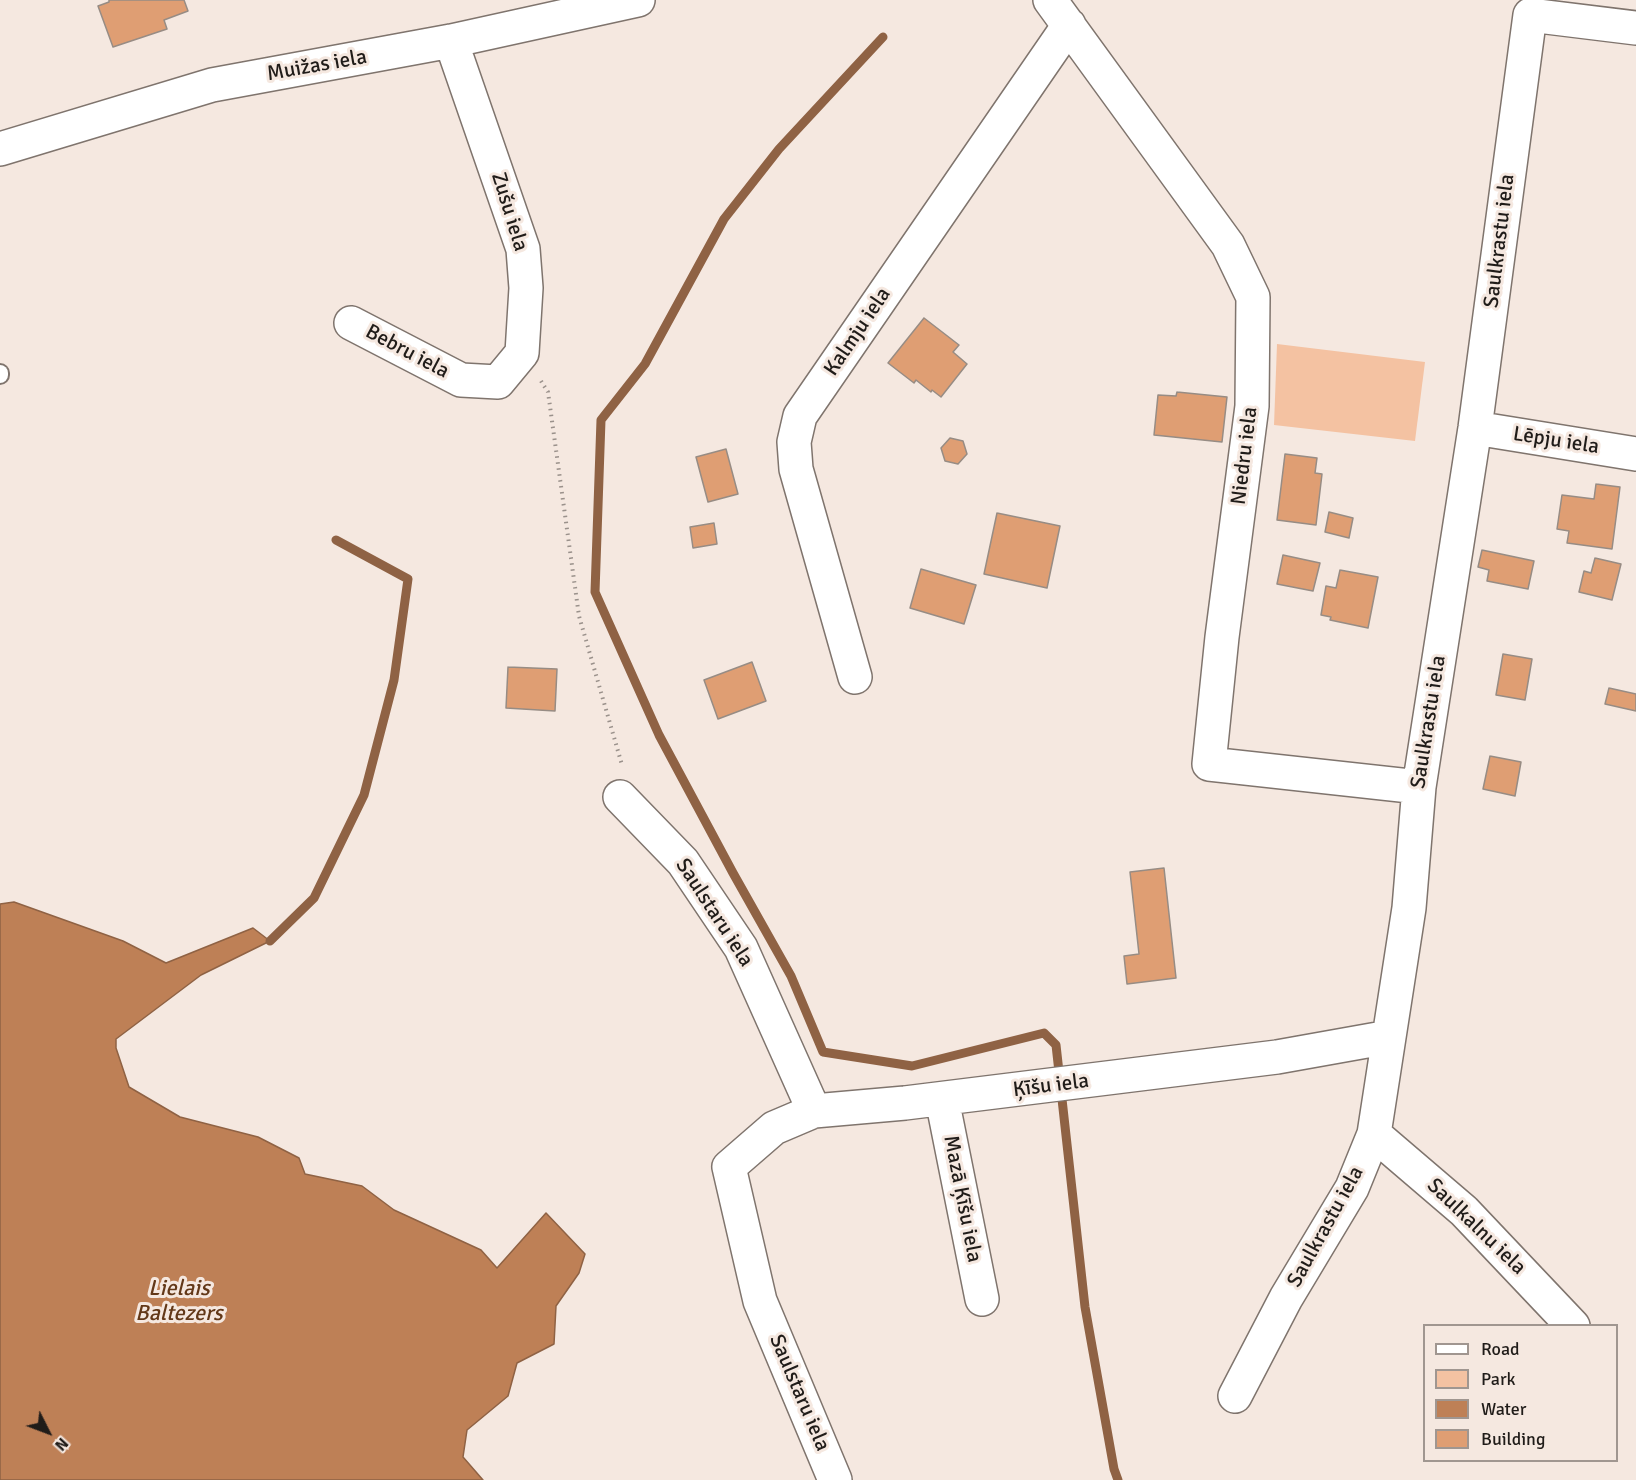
<!DOCTYPE html>
<html>
<head>
<meta charset="utf-8">
<style>
	body { margin:0 }
	#map { position:relative; width:1636px; height:1480px; overflow:hidden; background:#f5e8e0; font-family:Signika,sans-serif }
	canvas { display:block }
	.legend { position:absolute; left:1423px; top:1324px; width:195px; height:138px; box-sizing:border-box; background:#f5e8e0; border:2px solid #a09690; margin:0; padding:8px 10px; list-style:none; font-size:18px; color:#201c19 }
	.legend li { display:flex; align-items:center; gap:12px; height:30px }
	.legend b { width:30px; border:2px solid #a09690 }
	.north { position:absolute; left:18px; top:1402px; width:60px; height:60px; -webkit-text-stroke:4px #f5e8e0; paint-order:stroke; rotate:132deg; font-size:16px; font-weight:700; line-height:24px; text-align:center; color:#201c19 }
	.north::after { content:''; display:block; margin:auto; width:21px; height:27px; background:#201c19; clip-path:polygon(50% 0,100% 100%,50% 72%,0 100%) }
</style>
</head>
<body>
<div id="map">
<canvas width="1636" height="1480"></canvas>
<ul class="legend">
<li><b style="height:8px;background:#fff"></b>Road</li>
<li><b style="height:16px;background:#f4c2a2"></b>Park</li>
<li><b style="height:16px;background:#be8056"></b>Water</li>
<li><b style="height:16px;background:#df9e73"></b>Building</li>
</ul>
<div class="north">N</div>
</div>
<script>
const g = document.querySelector('canvas').getContext('2d');
g.lineJoin = 'round';
function paint(path, color) {
  g.fillStyle = color;
  g.fill(path, 'evenodd');
}
function poly(rows) {
  const path = new Path2D();
  for (const r of rows) {
    path.moveTo(r[0], r[1]);
    for (let i = 2; i < r.length; i += 2) path.lineTo(r[i], r[i + 1]);
  }
  return path;
}
function stroke(path, color, width, dash) {
  g.strokeStyle = color;
  g.lineWidth = width;
  g.lineCap = dash ? 'butt' : 'round';
  g.setLineDash(dash || []);
  g.stroke(path);
}
function write(font, color, halo, rows, align = 'center') {
  g.font = font + ' Signika,sans-serif';
  g.lineWidth = 6;
  g.setLineDash([]);
  g.textBaseline = 'middle';
  g.strokeStyle = halo;
  g.fillStyle = color;
  for (const [text, x, y, turn = 0] of rows) {
    g.save();
    g.translate(x, y);
    g.rotate((+turn || 0) * Math.PI / 180);
    g.textAlign = isNaN(turn) ? turn : align;
    if (halo) g.strokeText(text, 0, 0);
    g.fillText(text, 0, 0);
    g.restore();
  }
}
paint(poly([
	[1277,344,1425,362,1415,441,1274,425]
]), '#f4c2a2');
const water = poly([
	[14,902,123,941,166,963,253,928,270,941,201,975,116,1039,116,1048,129,1087,180,1117,258,1137,299,1158,305,1174,362,1186,394,1210,481,1250,497,1268,546,1213,585,1254,579,1273,556,1306,554,1344,517,1363,508,1396,467,1430,463,1457,483,1480,0,1480,0,904,14,902]
]);
paint(water, '#be8056');
stroke(water, '#8f6244', 1.5);
stroke(poly([
	[883,37,779,149,724,219,645,364,601,420,595,592,659,735,733,873,791,976,823,1052,912,1066,1044,1033,1056,1045,1085,1307,1114,1469,1118,1480],
	[270,941,314,898,364,795,394,680,408,579,336,540]
]), '#8f6244', 9);
const building = poly([
	[109,0,184,0,188,11,164,20,167,29,113,47,98,6,109,2,109,0],
	[924,318,959,345,953,352,967,364,941,397,932,390,931,392,916,380,914,383,888,363,924,318],
	[1177,392,1227,397,1222,442,1154,435,1158,395,1176,396,1177,392],
	[950,438,963,441,967,454,958,464,945,461,941,448,950,438],
	[726,449,738,494,708,502,696,457,726,449],
	[1285,454,1317,458,1315,473,1322,474,1316,525,1277,520,1285,454],
	[1596,484,1620,487,1612,549,1567,543,1569,531,1557,529,1562,495,1594,499,1596,484],
	[1329,512,1353,518,1349,538,1325,532,1329,512],
	[997,513,1060,526,1047,588,984,574,997,513],
	[714,523,717,544,693,548,690,527,714,523],
	[1482,550,1534,561,1528,589,1487,581,1489,570,1478,567,1482,550],
	[1283,555,1320,563,1313,591,1277,584,1283,555],
	[1595,558,1621,564,1612,600,1579,592,1584,571,1591,573,1595,558],
	[921,569,976,585,964,624,910,608,921,569],
	[1340,570,1378,577,1368,628,1330,620,1331,617,1321,615,1326,586,1336,588,1340,570],
	[1503,654,1532,659,1525,700,1496,695,1503,654],
	[752,662,766,701,718,719,704,680,752,662],
	[508,667,557,669,555,711,506,708,508,667],
	[1609,688,1636,694,1636,711,1605,704,1609,688],
	[1490,756,1521,762,1515,796,1483,789,1490,756],
	[1164,868,1176,978,1127,984,1124,956,1139,954,1130,872,1164,868]
]);
paint(building, '#df9e73');
stroke(building, '#978c84', 1.5);
const service = poly([
	[0,373,0,375]
]);
const minor = poly([
	[1050,0,1228,245,1253,297,1252,406,1222,637,1209,764,1419,787],
	[1530,15,1636,28],
	[0,149,212,85,451,41,638,0],
	[351,323,461,380,498,382,522,353,526,288,523,249,451,41],
	[1475,428,1636,454],
	[855,677,796,469,794,442,800,416,1069,25],
	[620,797,683,862,741,948,814,1111],
	[942,1099,982,1299],
	[1374,1134,1464,1211,1573,1326],
	[1235,1396,1286,1298,1352,1188,1374,1134,1409,908,1419,787,1475,428,1530,15],
	[835,1480,760,1301,729,1167,774,1128,814,1111,905,1103,1277,1057,1389,1037]
]);
stroke(service, '#7f746d', 20);
stroke(minor, '#7f746d', 36);
stroke(poly([
	[541,381,548,392,579,616,622,765]
]), '#9a918b', 4, [1.5, 4.5]);
stroke(service, '#fff', 16);
stroke(minor, '#fff', 33);
write('21px', '#201c19', '#f5e8e0', [
	["Muižas iela",317,66,-10],
	["Zušu iela",509,212,73],
	["Saulkrastu iela",1500,241,-83],
	["Kalmju iela",858,332,-56],
	["Bebru iela",407,352,28],
	["Lēpju iela",1556,441,9],
	["Niedru iela",1245,456,-83],
	["Saulkrastu iela",1429,722,-81],
	["Saulstaru iela",714,913,57],
	["Ķīšu iela",1051,1086,-7],
	["Mazā Ķīšu iela",962,1199,79],
	["Saulkrastu iela",1326,1227,-61],
	["Saulkalnu iela",1476,1227,44],
	["Saulstaru iela",799,1393,67]
]);
write('italic 22px', '#633818', '#f5e8e0', [
	["Lielais",179,1289],
	["Baltezers",179,1314]
]);
</script>
</body>
</html>
